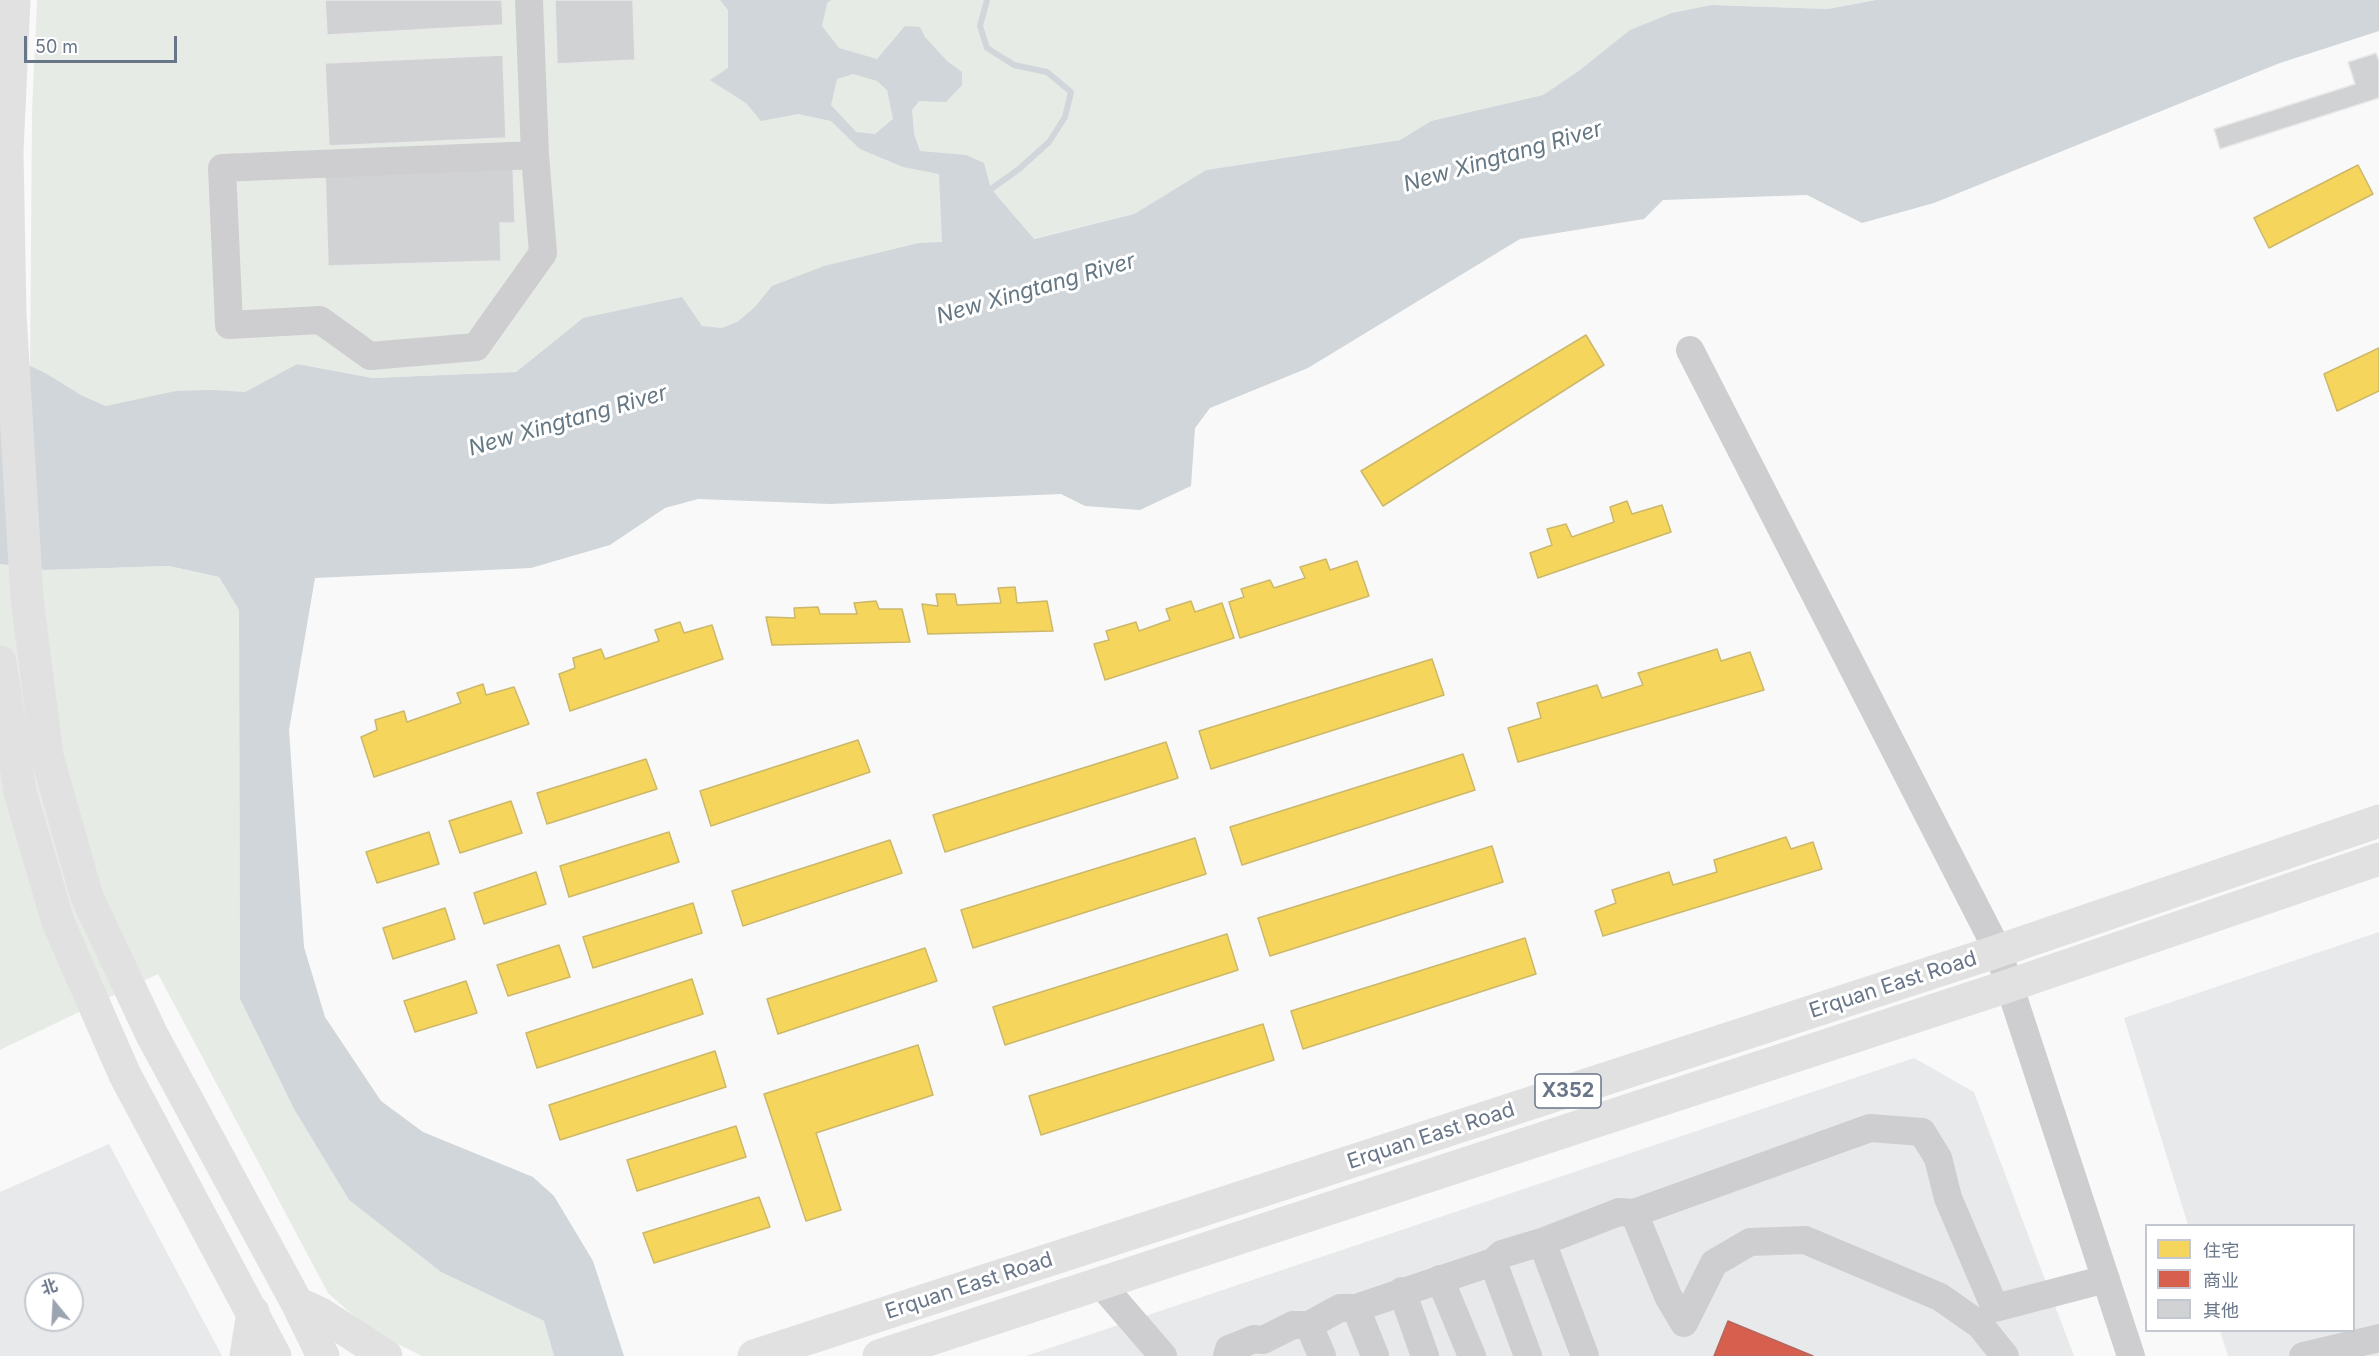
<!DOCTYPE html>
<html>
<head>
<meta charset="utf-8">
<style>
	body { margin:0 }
	#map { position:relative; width:2379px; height:1356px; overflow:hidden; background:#f9f9f9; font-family:Inter,"Noto Sans SC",sans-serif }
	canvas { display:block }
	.legend { position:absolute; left:2145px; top:1224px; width:210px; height:108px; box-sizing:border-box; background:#fff; border:2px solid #c3c8d0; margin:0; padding:8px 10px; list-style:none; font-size:18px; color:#697689 }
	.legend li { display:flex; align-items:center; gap:12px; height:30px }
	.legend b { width:30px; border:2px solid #c3c8d0 }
	.north { position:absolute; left:24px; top:1272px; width:60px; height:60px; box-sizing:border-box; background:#fff; border:2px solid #c3c8d0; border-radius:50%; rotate:342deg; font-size:16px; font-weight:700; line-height:24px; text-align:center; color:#697689 }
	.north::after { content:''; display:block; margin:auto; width:21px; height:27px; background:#9ba4b0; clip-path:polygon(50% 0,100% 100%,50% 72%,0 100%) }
	.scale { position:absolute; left:24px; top:36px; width:153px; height:27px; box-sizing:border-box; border:3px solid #697689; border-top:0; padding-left:8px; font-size:18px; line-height:21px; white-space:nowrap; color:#697689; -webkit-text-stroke:4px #fff; paint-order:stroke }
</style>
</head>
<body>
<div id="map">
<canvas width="2379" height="1356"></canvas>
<ul class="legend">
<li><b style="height:16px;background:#f6d55c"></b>住宅</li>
<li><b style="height:16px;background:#d6604d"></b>商业</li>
<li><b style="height:16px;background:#d1d2d4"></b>其他</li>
</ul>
<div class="north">北</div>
<div class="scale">50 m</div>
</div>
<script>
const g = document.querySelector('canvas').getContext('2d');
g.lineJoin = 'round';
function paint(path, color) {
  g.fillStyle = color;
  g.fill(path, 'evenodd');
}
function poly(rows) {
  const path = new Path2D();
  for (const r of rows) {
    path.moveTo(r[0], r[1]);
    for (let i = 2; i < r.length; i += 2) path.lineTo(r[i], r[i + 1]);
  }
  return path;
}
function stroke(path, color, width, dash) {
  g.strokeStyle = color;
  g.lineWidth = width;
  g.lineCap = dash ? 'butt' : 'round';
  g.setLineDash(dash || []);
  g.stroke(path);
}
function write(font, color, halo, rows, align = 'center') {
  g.font = font + ' Inter,sans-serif';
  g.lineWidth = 6;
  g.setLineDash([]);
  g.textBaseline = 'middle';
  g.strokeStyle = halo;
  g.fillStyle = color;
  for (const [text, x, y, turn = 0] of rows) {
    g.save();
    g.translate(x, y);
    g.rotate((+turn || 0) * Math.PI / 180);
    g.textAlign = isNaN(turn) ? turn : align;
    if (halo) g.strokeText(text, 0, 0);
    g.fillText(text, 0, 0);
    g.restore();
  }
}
paint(poly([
	[2379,932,2379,1356,2228,1356,2220,1331,2354,1330,2354,1226,2188,1225,2124,1018],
	[1914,1058,1974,1092,2074,1356,1026,1356],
	[109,1144,222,1356,0,1356,0,1192],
	[36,1284,72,1284,72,1320,36,1320]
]), '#e7e9ea');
paint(poly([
	[37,0,1876,0,1828,9,1713,5,1580,70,1543,95,1431,121,1400,140,1206,170,1134,214,756,307,737,322,722,328,583,318,516,372,373,378,297,364,245,392,106,406,30,372,32,112],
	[0,564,45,570,169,566,219,577,239,610,240,999,294,1109,349,1200,441,1272,544,1321,554,1356,422,1356,371,1331,328,1293,158,974,0,1050]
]), '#e7ebe6');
paint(poly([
	[720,0,831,0,827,3,822,26,839,48,877,59,905,26,920,27,925,37,947,61,962,72,962,85,946,102,919,101,912,110,914,134,920,151,966,155,984,163,991,189,1034,239,1134,214,1206,170,1400,140,1431,121,1543,95,1580,70,1630,30,1672,13,1712,5,1828,9,1876,0,2379,0,2379,31,2280,63,1934,203,1862,223,1807,195,1663,200,1644,219,1520,239,1308,368,1210,408,1195,428,1191,486,1140,510,1085,506,1061,494,830,504,698,499,665,508,610,545,531,568,315,578,289,730,304,947,325,1017,381,1101,423,1132,533,1177,554,1196,593,1261,624,1356,554,1356,544,1321,441,1272,349,1200,294,1109,240,999,239,610,219,577,169,566,45,570,0,564,0,352,45,373,81,395,106,406,176,391,211,390,245,392,297,364,373,378,516,372,583,318,682,297,702,326,722,328,737,322,755,307,772,286,824,266,919,243,942,242,939,174,903,167,860,149,831,121,798,114,761,121,746,103,710,80,728,68,728,10],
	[853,74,877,81,887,90,893,119,875,134,856,132,831,105,837,79]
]), '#d0d6da');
const homes = poly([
	[2358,165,2373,194,2269,248,2254,218,2358,165],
	[1586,335,1604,365,1383,506,1361,471,1586,335],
	[2379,348,2379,391,2337,411,2324,374,2379,348],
	[1627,501,1632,514,1662,505,1671,532,1538,578,1530,553,1552,545,1547,529,1566,524,1572,537,1614,522,1610,507,1627,501],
	[1326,559,1330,570,1357,561,1369,596,1240,638,1229,602,1244,597,1241,589,1270,580,1274,588,1305,578,1300,567,1326,559],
	[1015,587,1017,603,1047,601,1053,631,928,634,922,604,938,606,936,594,955,594,957,605,1001,603,998,588,1015,587],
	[876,601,879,609,902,609,910,642,772,645,766,617,795,618,794,608,818,607,820,614,857,614,854,603,876,601],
	[1191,601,1195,612,1222,603,1234,638,1105,680,1094,644,1109,640,1106,631,1136,622,1139,631,1170,620,1166,609,1191,601],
	[680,622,684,633,712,625,723,659,570,711,559,674,575,668,573,658,601,649,605,659,659,641,655,630,680,622],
	[1717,649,1721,661,1750,652,1764,690,1518,762,1508,728,1541,718,1537,703,1597,685,1602,698,1643,685,1638,673,1717,649],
	[1432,659,1444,695,1211,769,1199,731,1432,659],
	[483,684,486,695,514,687,529,724,374,777,361,737,377,730,375,720,404,711,407,722,461,703,457,693,483,684],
	[858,740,870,772,711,826,700,791,858,740],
	[1166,742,1178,778,945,852,933,815,1166,742],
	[1463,754,1475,790,1242,865,1230,827,1463,754],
	[646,759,657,789,547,824,537,793,646,759],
	[511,801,522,833,460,853,449,821,511,801],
	[429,832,439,864,377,883,366,852,429,832],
	[669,832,679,862,569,897,560,866,669,832],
	[1786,837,1791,849,1813,842,1822,869,1603,936,1595,911,1616,903,1612,890,1669,872,1673,885,1717,872,1714,860,1786,837],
	[1195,838,1206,874,973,948,961,910,1195,838],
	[890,840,902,873,743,926,732,891,890,840],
	[1492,846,1503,882,1270,956,1258,918,1492,846],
	[536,872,546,904,484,924,474,893,536,872],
	[693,903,702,933,593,968,583,937,693,903],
	[445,908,455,939,393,959,383,928,445,908],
	[1227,934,1238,970,1005,1045,993,1007,1227,934],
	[1525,938,1536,974,1303,1049,1291,1011,1525,938],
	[559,945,570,977,508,996,497,965,559,945],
	[925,948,937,981,778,1034,767,999,925,948],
	[692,979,703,1014,537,1068,526,1033,692,979],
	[466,981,477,1013,415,1032,404,1001,466,981],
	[1263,1024,1274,1060,1041,1135,1029,1096,1263,1024],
	[918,1045,933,1095,816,1133,841,1210,806,1221,764,1094,918,1045],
	[715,1051,726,1087,560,1140,549,1105,715,1051],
	[736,1126,746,1157,637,1191,627,1160,736,1126],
	[759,1197,770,1227,654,1263,643,1233,759,1197]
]);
paint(homes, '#f6d55c');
stroke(homes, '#ccb86a', 1.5);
const shops = poly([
	[1728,1321,1813,1356,1714,1356,1728,1321]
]);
paint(shops, '#d6604d');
stroke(shops, '#b5675f', 1.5);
stroke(poly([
	[987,0,980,26,987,48,1014,65,1047,72,1071,92,1065,117,1049,142,1019,169,991,189]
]), '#d0d6da', 6);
const building = poly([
	[325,0,502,0,503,25,327,35,325,0],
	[555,0,633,0,635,60,557,64,555,0],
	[2376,53,2379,61,2379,98,2220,149,2214,129,2355,84,2348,62,2376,53],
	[503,55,506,138,329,146,325,63,503,55],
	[513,164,515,223,500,223,501,261,328,266,325,169,513,164]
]);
paint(building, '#d1d2d4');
stroke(building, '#e8e8e8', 1.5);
stroke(poly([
	[529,0,535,155,543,253,476,347,370,356,320,320,229,325,222,168,535,155],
	[1690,350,1998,951,2131,1356],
	[1634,1213,1668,1296,1684,1323,1714,1263,1750,1242,1805,1240,1940,1297,1980,1325,2005,1356],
	[1542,1242,1585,1356],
	[1493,1262,1528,1356],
	[1440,1279,1472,1356],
	[1100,1283,1163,1356],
	[1402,1291,1425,1356],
	[1356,1308,1375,1356],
	[1309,1325,1322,1356],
	[1227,1356,1229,1349,1254,1339,1263,1340,1293,1325,1309,1325,1340,1308,1356,1308,1493,1262,1502,1254,1542,1242,1619,1212,1634,1213,1870,1128,1922,1132,1938,1158,1948,1198,1995,1308,2106,1279],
	[2303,1356,2379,1338]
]), '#ceced0', 28);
stroke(poly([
	[14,0,7,151,10,314,27,598,47,756,87,897,152,1035,297,1303,323,1356],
	[0,662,20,792,58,922,125,1075,275,1356],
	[297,1303,321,1314,386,1356],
	[246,1356,253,1312],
	[754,1356,1998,951,2379,821],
	[879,1356,2008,986,2379,859]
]), '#e1e1e2', 33);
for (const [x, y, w] of [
	[1568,1091,66]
]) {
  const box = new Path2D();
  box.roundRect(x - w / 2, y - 17, w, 34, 4.5);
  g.fillStyle = '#fff';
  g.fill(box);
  stroke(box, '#697689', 1.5);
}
write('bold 20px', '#697689', null, [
	["X352",1568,1091]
]);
write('21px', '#697689', '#fff', [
	["Erquan East Road",1893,985,-18],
	["Erquan East Road",1431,1136,-18],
	["Erquan East Road",969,1286,-18]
]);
write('italic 22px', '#647783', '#fff', [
	["New Xingtang River",1503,157,-16],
	["New Xingtang River",1036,289,-16],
	["New Xingtang River",568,421,-16]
]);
</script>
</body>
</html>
